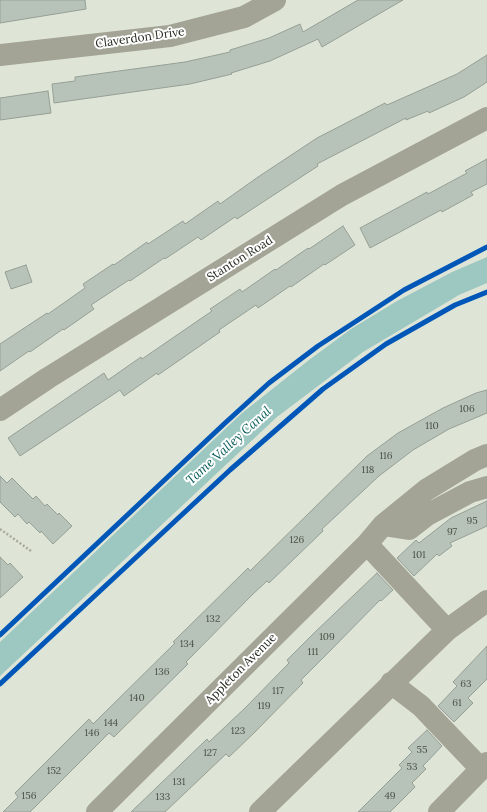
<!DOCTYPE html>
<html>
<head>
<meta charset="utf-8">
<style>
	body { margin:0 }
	canvas { display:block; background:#dee5d7 }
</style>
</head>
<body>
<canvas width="487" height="812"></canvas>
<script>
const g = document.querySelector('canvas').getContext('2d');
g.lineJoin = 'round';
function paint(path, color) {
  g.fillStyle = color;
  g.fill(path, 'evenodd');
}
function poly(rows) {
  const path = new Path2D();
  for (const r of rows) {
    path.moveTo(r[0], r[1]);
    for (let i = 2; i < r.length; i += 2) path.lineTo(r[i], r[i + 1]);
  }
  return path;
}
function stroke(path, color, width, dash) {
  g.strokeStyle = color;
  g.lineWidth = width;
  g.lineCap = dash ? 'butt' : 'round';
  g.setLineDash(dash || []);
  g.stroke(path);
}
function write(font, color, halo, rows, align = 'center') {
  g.font = font + ' Lora,serif';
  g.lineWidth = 4;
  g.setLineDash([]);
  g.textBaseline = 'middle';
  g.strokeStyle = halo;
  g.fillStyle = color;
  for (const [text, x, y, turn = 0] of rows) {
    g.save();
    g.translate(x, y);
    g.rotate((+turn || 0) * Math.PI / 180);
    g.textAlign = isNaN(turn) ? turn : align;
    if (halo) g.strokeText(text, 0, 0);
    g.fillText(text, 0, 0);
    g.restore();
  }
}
paint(poly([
	[487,257,487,283,459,295,363,352,277,417,0,676,0,642,242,413,309,360,351,329,397,301,452,272]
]), '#9dc8c1');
const building = poly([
	[0,0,85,0,86,9,0,23,0,0],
	[358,0,403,0,322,47,318,39,270,61,231,73,232,74,190,84,54,103,52,84,75,81,75,77,185,62,230,52,230,50,269,38,300,24,303,32,358,0],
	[487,55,487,82,464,97,429,113,428,111,406,120,406,118,317,164,318,166,237,219,235,217,201,240,198,237,165,259,164,258,130,281,129,280,91,305,94,309,64,330,63,329,30,352,29,351,0,371,0,344,47,313,48,314,85,288,83,284,113,264,114,265,147,242,148,244,183,221,185,224,218,201,220,204,258,177,317,138,385,103,387,105,457,74,487,55],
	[48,91,51,113,0,120,0,98,48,91],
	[487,159,487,184,471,192,473,195,442,212,441,210,370,248,360,228,427,192,428,194,467,173,465,171,487,159],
	[343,226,355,245,325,265,324,264,291,287,290,286,258,308,256,305,219,330,220,332,158,375,157,373,124,396,120,390,20,456,8,438,104,373,108,380,141,357,142,359,212,311,210,309,240,289,242,292,275,269,276,270,308,248,309,249,343,226],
	[26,265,32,282,11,289,5,272,26,265],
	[487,390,487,413,449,429,413,450,379,476,322,529,323,531,269,583,267,581,252,595,186,662,188,664,114,737,109,733,30,812,3,812,18,797,15,793,89,719,93,724,175,643,173,642,248,568,250,571,367,456,398,433,443,408,476,393,487,390],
	[0,476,7,483,12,478,33,499,36,496,45,506,47,504,58,515,59,513,72,526,53,544,41,531,40,533,29,522,27,524,18,514,15,517,0,502,0,476],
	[487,501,487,526,450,543,452,546,439,556,437,554,414,576,397,558,416,540,419,543,451,518,487,501],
	[0,557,8,565,10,563,23,577,0,598,0,557],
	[377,573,393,590,381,601,380,600,326,655,301,680,303,683,255,732,229,757,226,754,165,812,131,812,207,739,209,742,245,708,289,663,287,660,313,634,377,573],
	[487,646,487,679,468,698,473,703,454,722,438,706,457,686,453,682,487,646],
	[427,730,442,746,423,766,426,769,412,783,415,787,390,812,358,812,402,768,399,765,412,752,408,748,427,730]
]);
paint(building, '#b7c3b8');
stroke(building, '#969f96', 1);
stroke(poly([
	[0,529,31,551]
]), '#a7a99c', 2.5, [2, 2]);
stroke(poly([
	[0,55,170,36,244,17,275,0],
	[0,410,48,378,342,195,487,118],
	[383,525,409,529,427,515,470,492,487,487],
	[367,544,447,630],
	[391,683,421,706,481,769],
	[97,812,367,544,383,525,426,490,475,460,487,455],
	[260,812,447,630,487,601],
	[439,812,487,763]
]), '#a4a496', 22);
stroke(poly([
	[0,635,224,424,269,383,318,346,404,290,487,247],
	[0,684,230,470,323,389,386,344,455,305,487,292]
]), '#0057b8', 5);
write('10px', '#4a5147', null, [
	["106",467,409],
	["110",432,426],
	["116",386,456],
	["118",368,470],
	["95",472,521],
	["97",452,532],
	["126",297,540],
	["101",419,555],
	["132",213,619],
	["109",327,637],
	["134",187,644],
	["111",313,652],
	["136",162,672],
	["63",466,684],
	["117",278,691],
	["140",137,698],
	["61",457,703],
	["119",264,706],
	["144",111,723],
	["123",238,731],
	["146",92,733],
	["55",422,750],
	["127",210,753],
	["53",412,767],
	["152",54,771],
	["131",179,782],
	["156",29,796],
	["49",390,796],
	["133",163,797]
]);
write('12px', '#262b21', '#fff', [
	["Claverdon Drive",140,38,-8],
	["Stanton Road",240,259,-32],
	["Appleton Avenue",241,669,-45]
]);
write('italic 13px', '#075d59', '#fff', [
	["Tame Valley Canal",229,446,-42]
]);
</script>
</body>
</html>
